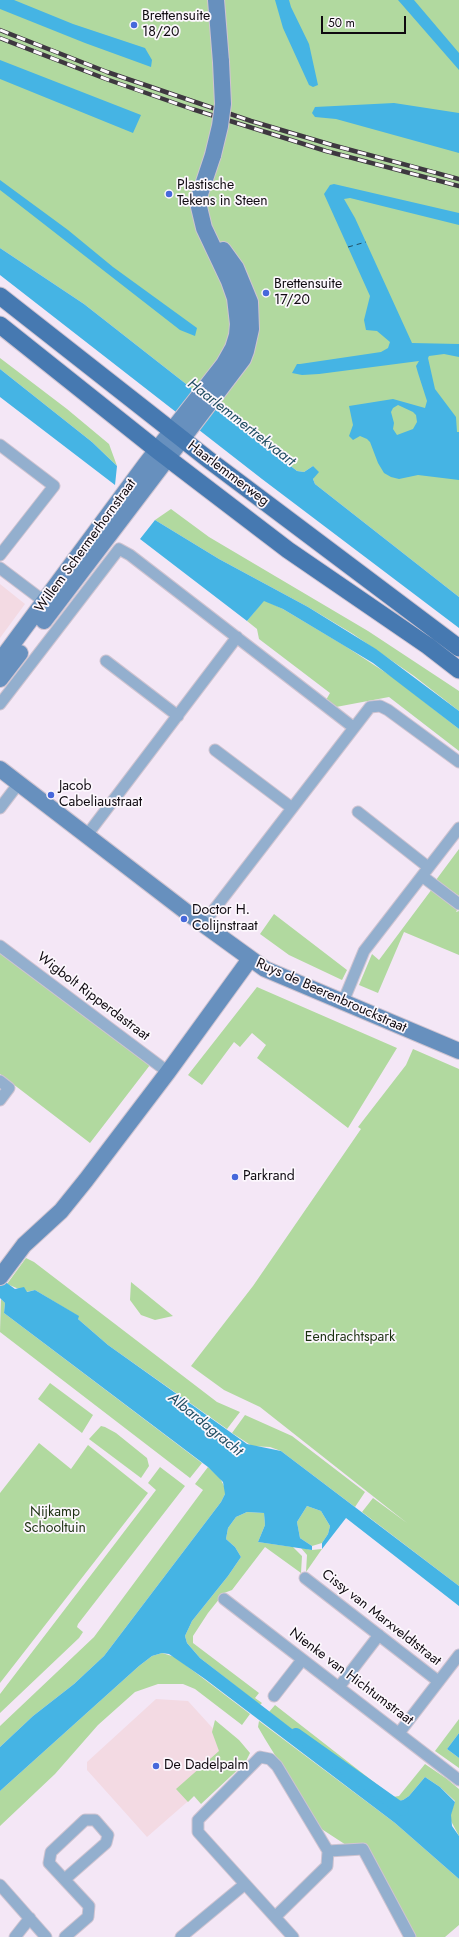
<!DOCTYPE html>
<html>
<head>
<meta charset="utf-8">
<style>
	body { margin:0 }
	#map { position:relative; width:459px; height:1937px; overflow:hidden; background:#f4e7f6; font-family:Jost,sans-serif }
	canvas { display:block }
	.scale { position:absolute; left:321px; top:16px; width:85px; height:18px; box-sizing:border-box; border:2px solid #0f0a10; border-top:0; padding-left:5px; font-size:12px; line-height:14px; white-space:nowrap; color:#0f0a10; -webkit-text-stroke:3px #fcf7fd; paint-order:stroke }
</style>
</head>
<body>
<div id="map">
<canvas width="459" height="1937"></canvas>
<div class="scale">50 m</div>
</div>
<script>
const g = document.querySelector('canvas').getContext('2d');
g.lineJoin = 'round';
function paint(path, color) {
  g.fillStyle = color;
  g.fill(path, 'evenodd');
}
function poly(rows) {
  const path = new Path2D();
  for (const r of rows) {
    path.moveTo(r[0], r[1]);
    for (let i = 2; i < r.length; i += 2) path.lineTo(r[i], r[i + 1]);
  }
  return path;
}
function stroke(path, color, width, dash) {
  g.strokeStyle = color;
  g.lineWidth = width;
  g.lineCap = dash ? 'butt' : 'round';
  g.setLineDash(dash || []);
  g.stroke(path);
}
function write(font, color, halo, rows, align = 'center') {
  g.font = font + ' Jost,sans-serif';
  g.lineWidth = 3.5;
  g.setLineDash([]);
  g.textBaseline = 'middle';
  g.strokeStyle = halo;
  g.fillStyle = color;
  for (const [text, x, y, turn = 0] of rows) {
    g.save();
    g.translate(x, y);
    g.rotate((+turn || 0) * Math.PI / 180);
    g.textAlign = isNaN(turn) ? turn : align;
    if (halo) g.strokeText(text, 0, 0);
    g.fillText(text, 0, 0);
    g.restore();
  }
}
paint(poly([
	[0,584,25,604,0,638],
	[156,1699,188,1701,228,1745,225,1769,147,1837,87,1770,87,1762]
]), '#f3dae3');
paint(poly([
	[0,0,459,0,459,597,315,484,313,479,315,475,313,466,304,472,297,471,84,304,0,248],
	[0,358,67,409,109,444,117,466,92,442,0,369],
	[171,509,209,537,368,631,459,691,459,711,414,676,353,634,308,607,219,559,155,520],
	[264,600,283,609,345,646,394,678,459,729,459,751,389,697,336,707,326,700,330,693,259,639,257,629,247,621],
	[459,849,459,896,436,880],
	[432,889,458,908,456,912,459,911,459,955,404,932,378,993,359,985,372,954,379,960],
	[274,914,347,970,342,980,289,955,260,934],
	[0,950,150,1065,90,1143,0,1074],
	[257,987,397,1048,348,1128,257,1058,266,1045,252,1033,240,1047,234,1042,202,1085,188,1075],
	[413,1049,459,1069,459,1586,362,1512,373,1498,407,1523,260,1407,224,1390,191,1366,253,1286,361,1129,358,1127,406,1065],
	[26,1258,34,1262,217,1402,240,1412,227,1429,108,1345,78,1319,78,1316,35,1290,26,1292,7,1284],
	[131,1282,173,1316,155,1320,141,1315,130,1300],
	[1,1299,5,1303,4,1313,202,1463,190,1478,0,1332],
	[50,1383,93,1415,82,1433,38,1399],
	[245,1415,292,1436,365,1492,355,1507,281,1451,270,1447,252,1446,232,1433],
	[101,1426,105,1427,116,1433,147,1458,149,1466,141,1478,89,1439],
	[39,1443,71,1469,88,1445,148,1493,0,1683,0,1493],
	[160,1467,185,1486,78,1624,77,1627,83,1632,79,1638,0,1713,0,1694,156,1490,148,1483],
	[208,1467,220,1478,225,1488,225,1494,221,1502,104,1656,74,1684,33,1716,0,1747,0,1726,94,1637,203,1490,195,1484],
	[307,1506,321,1511,330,1526,328,1534,322,1543,312,1546,300,1538,297,1522],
	[247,1512,264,1513,265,1525,258,1542,293,1547,302,1556,301,1573,265,1547,232,1590,224,1593,208,1613,193,1636,193,1643,259,1693,255,1698,262,1703,260,1705,200,1658,187,1643,185,1636,192,1621,228,1576,241,1557,235,1547,226,1539,228,1528,236,1517],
	[301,1548,312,1550,322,1549,306,1572,307,1555],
	[162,1653,175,1657,250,1714,242,1725,195,1689,183,1684,158,1684,135,1692,98,1725,55,1774,0,1826,0,1791,139,1666,152,1656],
	[275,1705,393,1797,399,1796,425,1764,447,1779,459,1789,459,1836,451,1821,451,1813,455,1801,440,1787,425,1777,409,1796,403,1800,393,1802,383,1799,269,1712],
	[459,1719,459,1733,447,1749,459,1758,459,1768,435,1751],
	[215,1720,239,1740,250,1753,245,1763,201,1804,194,1796,188,1802,176,1789,219,1751,212,1732],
	[259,1721,395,1823,459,1879,459,1925,445,1937,406,1937,363,1856,320,1828,265,1739,258,1727]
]), '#b1d99f');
paint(poly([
	[0,0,14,0,73,24,145,48,152,60,151,67,85,43,0,9],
	[275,0,289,0,291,7,309,44,318,85,313,87,309,85,283,28],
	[398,0,414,0,459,53,459,70],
	[0,60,141,115,133,133,0,79],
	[394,103,459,113,459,153,336,119,315,117,312,113,315,107],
	[0,180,68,230,113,267,197,328,195,336,180,330,13,200,0,190],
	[334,184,459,213,459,225,350,198,344,199,355,218,412,343,459,344,459,357,444,354,429,356,428,358,435,389,456,417,457,432,459,432,459,480,418,475,399,479,391,477,384,473,378,463,370,442,367,439,360,436,353,440,349,436,353,425,349,406,393,399,425,408,427,401,418,373,416,366,419,361,319,374,302,375,292,373,297,364,300,364,381,352,388,348,390,342,377,331,366,330,364,320,370,296,324,194,330,185],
	[398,405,413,412,416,415,417,422,413,429,397,435,393,429,394,423,391,412,393,408],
	[0,248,84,304,297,471,304,472,313,466,319,472,313,479,315,484,459,597,459,628,262,479,0,275],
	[0,369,92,442,117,466,115,485,0,397],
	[155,520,219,559,308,607,376,649,459,711,459,729,373,663,283,609,264,601,247,621,140,539],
	[0,1278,15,1289,24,1287,27,1292,35,1290,79,1316,78,1319,108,1345,247,1444,281,1451,459,1586,459,1606,346,1518,322,1549,322,1543,328,1534,330,1526,321,1511,307,1506,297,1522,300,1538,312,1546,312,1550,258,1542,265,1525,264,1513,247,1512,236,1517,228,1528,226,1539,235,1547,241,1557,228,1576,192,1621,185,1636,187,1643,200,1658,383,1799,393,1802,403,1800,409,1796,425,1777,440,1787,455,1802,451,1815,452,1826,459,1836,459,1879,395,1823,205,1679,169,1654,162,1653,152,1656,139,1666,0,1791,0,1747,33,1716,74,1684,104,1656,221,1502,225,1494,223,1482,208,1467,4,1313,5,1303,0,1298],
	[459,1733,459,1758,447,1749]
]), '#45b4e4');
stroke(poly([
	[296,1734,403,1810]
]), '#45b4e4', 12);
stroke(poly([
	[348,247,366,242]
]), '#214e63', 1, [5, 4]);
const street = poly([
	[0,445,54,486,0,555],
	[0,568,45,602],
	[106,661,178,716],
	[0,704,119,549,130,555,353,727],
	[215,750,292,808],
	[0,808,19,783],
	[358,812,428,867],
	[87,835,237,637],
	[422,876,459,904],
	[203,924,370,707,380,706,388,710,459,762],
	[0,946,168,1072],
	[343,1002,364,951,459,828],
	[0,1081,9,1088,0,1100],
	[305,1578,438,1681],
	[224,1599,459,1780],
	[339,1687,379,1635],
	[274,1696,302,1660],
	[399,1733,459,1655],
	[65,1879,106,1843,108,1835,95,1820,85,1820,51,1852,49,1863,89,1906,88,1917,65,1937],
	[0,1885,46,1937],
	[275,1917,327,1866,328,1851],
	[15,1937,30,1918],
	[181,1937,245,1884],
	[293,1937,198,1832,198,1820,260,1757,270,1759,277,1766,328,1851,363,1849,410,1937]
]);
const secondary = poly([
	[216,0,221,62],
	[44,621,243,359,246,351,251,329,250,302,236,268,223,250],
	[0,661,145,465,224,364,233,348,237,335,238,324,235,298,229,281,204,228,199,207,200,194,213,155],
	[0,679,20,653],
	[0,769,189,914,265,969,459,1051],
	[0,1277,24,1245,61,1211,86,1180,168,1072,250,959]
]);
const primary = poly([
	[0,296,209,460,459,648],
	[0,325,157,450,288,550,428,646,459,670]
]);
stroke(street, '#cfc4d1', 13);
stroke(secondary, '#cfc4d1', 18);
stroke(primary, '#cfc4d1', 19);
stroke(street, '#93afce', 11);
stroke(secondary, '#6790be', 16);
stroke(primary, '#4679b1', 17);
const rail = poly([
	[0,30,107,72,251,121,332,145,459,179],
	[0,38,106,79,192,109,326,151,459,186]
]);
stroke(rail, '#3e3840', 4.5);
stroke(rail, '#fcf7fd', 3, [9]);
const secondaryBridge = poly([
	[213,155,220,126,223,104,221,62]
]);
stroke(secondaryBridge, '#cfc4d1', 18, []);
stroke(secondaryBridge, '#6790be', 16);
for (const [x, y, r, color] of [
	[134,25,4,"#4668db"],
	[169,194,4,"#4668db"],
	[266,293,4,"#4668db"],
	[51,795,4,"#4668db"],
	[184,919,4,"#4668db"],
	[235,1177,4,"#4668db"],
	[156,1766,4,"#4668db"]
]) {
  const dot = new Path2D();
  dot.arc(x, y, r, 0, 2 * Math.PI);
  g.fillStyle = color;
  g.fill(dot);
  stroke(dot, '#fcf7fd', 1.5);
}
write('14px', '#0f0a10', '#fcf7fd', [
	["Brettensuite",142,17],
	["18/20",142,33],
	["Plastische",177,186],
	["Tekens in Steen",177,202],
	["Brettensuite",274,285],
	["17/20",274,301],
	["Jacob",59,787],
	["Cabeliaustraat",59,803],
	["Doctor H.",192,911],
	["Colijnstraat",192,927],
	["Parkrand",243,1177],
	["De Dadelpalm",164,1766]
], 'left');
write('14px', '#0f0a10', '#fcf7fd', [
	["Haarlemmerweg",228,474,37],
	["Willem Schermerhornstraat",86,546,-54],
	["Ruys de Beerenbrouckstraat",331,996,24],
	["Wigbolt Ripperdastraat",93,997,37],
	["Cissy van Marxveldtstraat",381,1618,38],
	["Nienke van Hichtumstraat",351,1677,37]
]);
write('14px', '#1b3010', '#fcf7fd', [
	["Eendrachtspark",350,1338],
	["Nijkamp",55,1513],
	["Schooltuin",55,1529]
]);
write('italic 15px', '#214e63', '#fcf7fd', [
	["Haarlemmertrekvaart",241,423,38],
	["Albardagracht",205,1425,39]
]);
</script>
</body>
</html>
